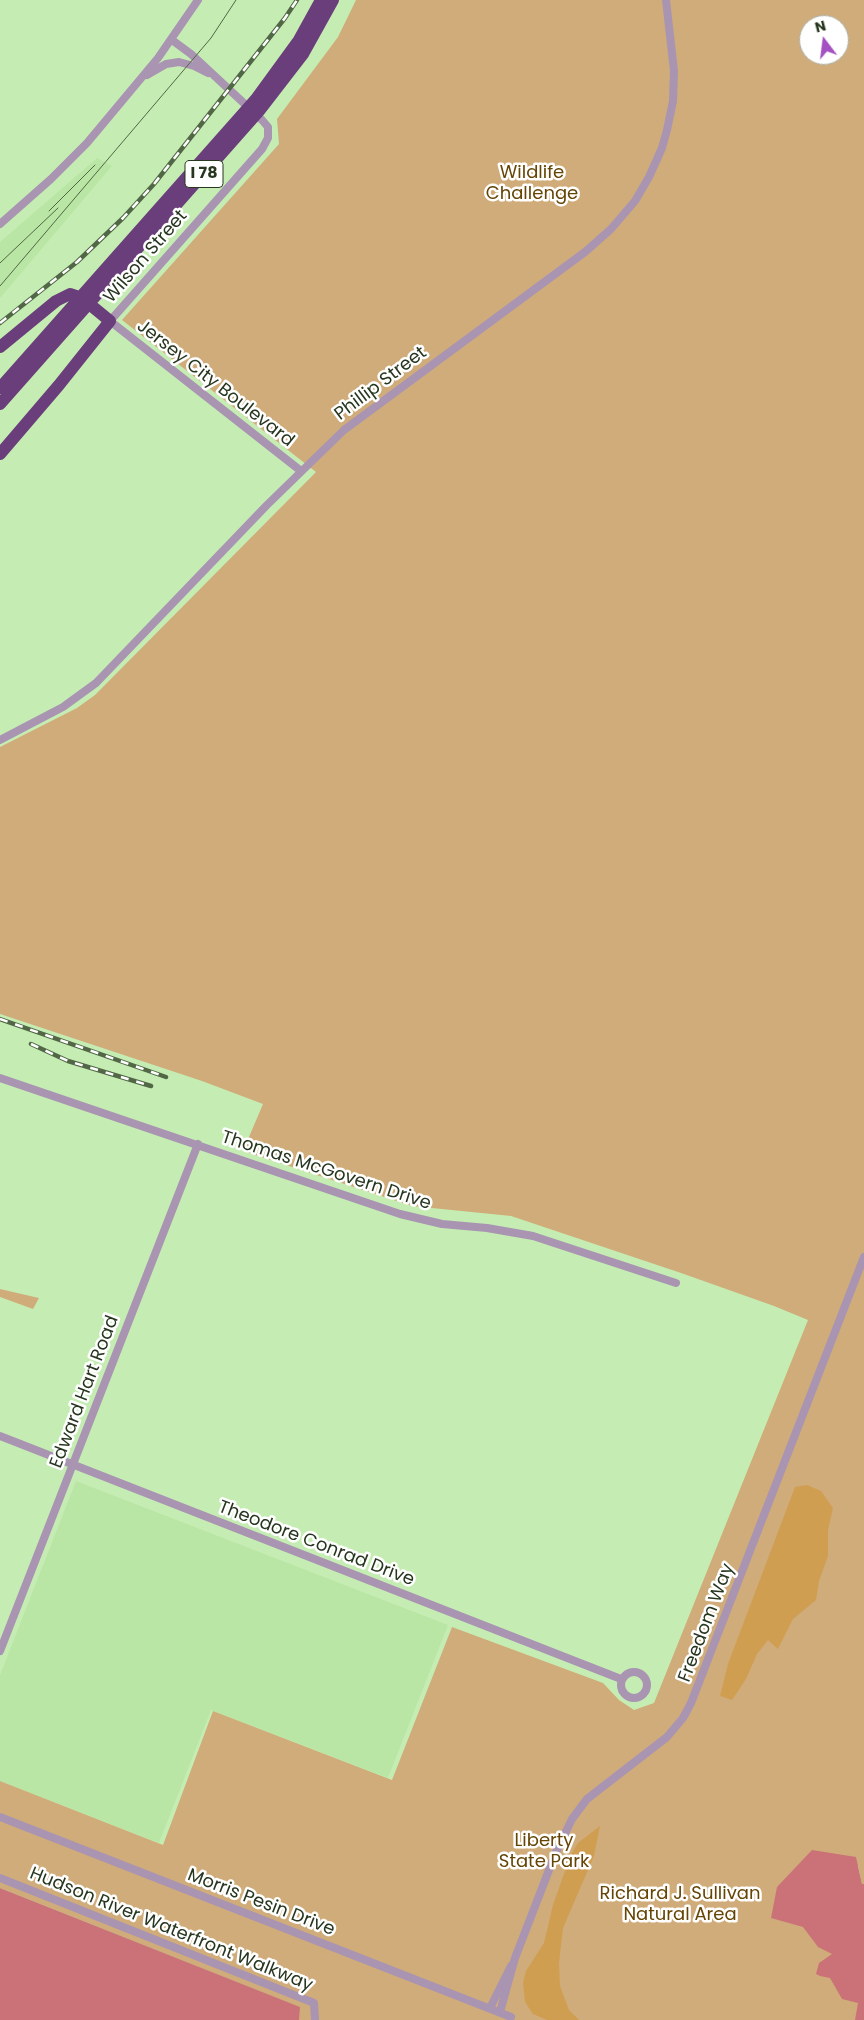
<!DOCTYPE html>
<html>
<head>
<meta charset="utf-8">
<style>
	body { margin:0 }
	#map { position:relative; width:864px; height:2020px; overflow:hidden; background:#c5edb3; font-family:Poppins,sans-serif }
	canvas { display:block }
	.north { position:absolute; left:799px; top:15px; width:50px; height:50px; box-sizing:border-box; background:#fff; border:1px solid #a9afa5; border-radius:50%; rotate:345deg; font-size:14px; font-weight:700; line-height:20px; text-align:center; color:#27361f }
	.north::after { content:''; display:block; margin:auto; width:18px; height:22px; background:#a452c1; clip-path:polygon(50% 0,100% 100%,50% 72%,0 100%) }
</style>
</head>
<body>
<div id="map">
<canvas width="864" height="2020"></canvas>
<div class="north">N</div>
</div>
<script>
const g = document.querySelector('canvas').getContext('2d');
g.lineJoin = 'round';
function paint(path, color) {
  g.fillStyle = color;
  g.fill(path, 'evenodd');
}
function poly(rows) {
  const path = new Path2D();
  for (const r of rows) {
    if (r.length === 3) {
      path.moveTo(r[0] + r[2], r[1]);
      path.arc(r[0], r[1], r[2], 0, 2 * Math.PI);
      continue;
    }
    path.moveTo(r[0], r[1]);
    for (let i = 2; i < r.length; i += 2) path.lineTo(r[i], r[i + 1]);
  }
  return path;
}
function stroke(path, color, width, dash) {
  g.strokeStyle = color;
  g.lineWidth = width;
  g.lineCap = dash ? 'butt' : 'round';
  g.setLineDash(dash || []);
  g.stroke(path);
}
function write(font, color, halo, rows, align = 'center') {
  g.font = font + ' Poppins,sans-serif';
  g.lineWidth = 5;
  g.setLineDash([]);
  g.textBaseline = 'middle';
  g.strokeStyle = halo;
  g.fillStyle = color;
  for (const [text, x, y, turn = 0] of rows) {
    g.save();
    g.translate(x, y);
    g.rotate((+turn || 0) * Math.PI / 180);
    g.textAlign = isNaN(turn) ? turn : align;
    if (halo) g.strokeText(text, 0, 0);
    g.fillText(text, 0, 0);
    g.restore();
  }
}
paint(poly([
	[97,158,112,166,0,298,0,242],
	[76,1481,448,1625,388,1778,211,1710,159,1843,0,1781,0,1675]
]), '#b9e6a5');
paint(poly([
	[356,0,864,0,864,1884,862,1884,858,1865,820,1930,858,2002,864,2020,299,2020,299,2007,0,1888,0,1781,163,1845,213,1711,392,1780,452,1627,603,1683,619,1700,634,1710,654,1703,808,1320,774,1306,681,1273,511,1216,412,1206,243,1151,263,1104,202,1081,0,1014,0,747,77,708,95,695,316,472,122,320,279,144,277,119,338,37],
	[809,25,839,25,839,55,809,55],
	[0,1289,39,1298,33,1309,0,1297]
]), '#d0ac7a');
paint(poly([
	[807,1485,821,1491,833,1508,828,1530,828,1556,819,1581,816,1600,793,1619,778,1649,768,1640,757,1654,746,1679,732,1700,720,1696,728,1664,795,1487],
	[600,1826,594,1856,563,1928,559,1963,560,1986,569,2010,579,2020,547,2020,533,2014,525,2002,523,1983,526,1971,544,1943,553,1905,571,1854,578,1843]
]), '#cf9e51');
paint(poly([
	[812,1850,856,1857,862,1884,864,1884,864,2020,855,2020,858,2003,842,1999,830,1978,820,1976,816,1974,819,1963,832,1954,818,1947,803,1927,771,1918,777,1887],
	[0,1888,300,2007,299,2020,0,2020]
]), '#ca7278');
stroke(poly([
	[172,40,191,54,262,120,268,127,268,138,262,149,110,321,301,471],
	[147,75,166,64,179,62,194,66,208,73],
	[0,224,51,179,87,143,158,58,198,0],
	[0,740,63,707,96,683,267,505,344,430,585,252,611,229,635,201,649,177,662,148,667,130,673,101,674,71,666,0],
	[0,1078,400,1214,442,1224,487,1228,533,1236,676,1283],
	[0,1436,621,1679],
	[0,1651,198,1144],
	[634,1685,13],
	[0,1817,511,2017],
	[0,1878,314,2003,315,2020],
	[490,2008,511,1966],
	[500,2012,515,1958,556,1852,572,1819,587,1799,667,1737,683,1718,691,1703,864,1257]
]), '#a994b2', 8);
stroke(poly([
	[0,347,56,301,70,294,82,298,110,321,59,385,0,454],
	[0,388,256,99,299,40,321,0],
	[0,404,259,111,303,54,333,0]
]), '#6a3d7b', 12);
stroke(poly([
	[49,211,95,165],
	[0,263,58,208],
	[0,286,211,38,236,0]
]), '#516746', 1);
const rail = poly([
	[0,323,77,262,123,218,154,184,285,18,297,0],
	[0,1019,166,1077],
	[31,1044,68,1061,151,1086]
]);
stroke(rail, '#516746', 4.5);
stroke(rail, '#fff', 2.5, [8]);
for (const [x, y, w] of [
	[204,174,38]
]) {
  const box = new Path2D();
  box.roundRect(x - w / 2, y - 13.5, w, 27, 4);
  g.fillStyle = '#fff';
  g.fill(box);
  stroke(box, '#27361f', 1);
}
write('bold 16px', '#27361f', null, [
	["I 78",204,174]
]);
write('18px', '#654404', '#fff', [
	["Wildlife",532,173],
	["Challenge",532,194],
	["Liberty",544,1841],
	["State Park",544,1862],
	["Richard J. Sullivan",680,1894],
	["Natural Area",680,1915]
]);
write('18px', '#27361f', '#fff', [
	["Wilson Street",146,257,-49],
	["Jersey City Boulevard",215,384,38],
	["Phillip Street",381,384,-37],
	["Thomas McGovern Drive",326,1171,18],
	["Edward Hart Road",85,1392,-69],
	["Theodore Conrad Drive",316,1544,21],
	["Freedom Way",707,1623,-69],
	["Morris Pesin Drive",261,1903,21],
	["Hudson River Waterfront Walkway",171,1930,22]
]);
</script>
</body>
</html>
